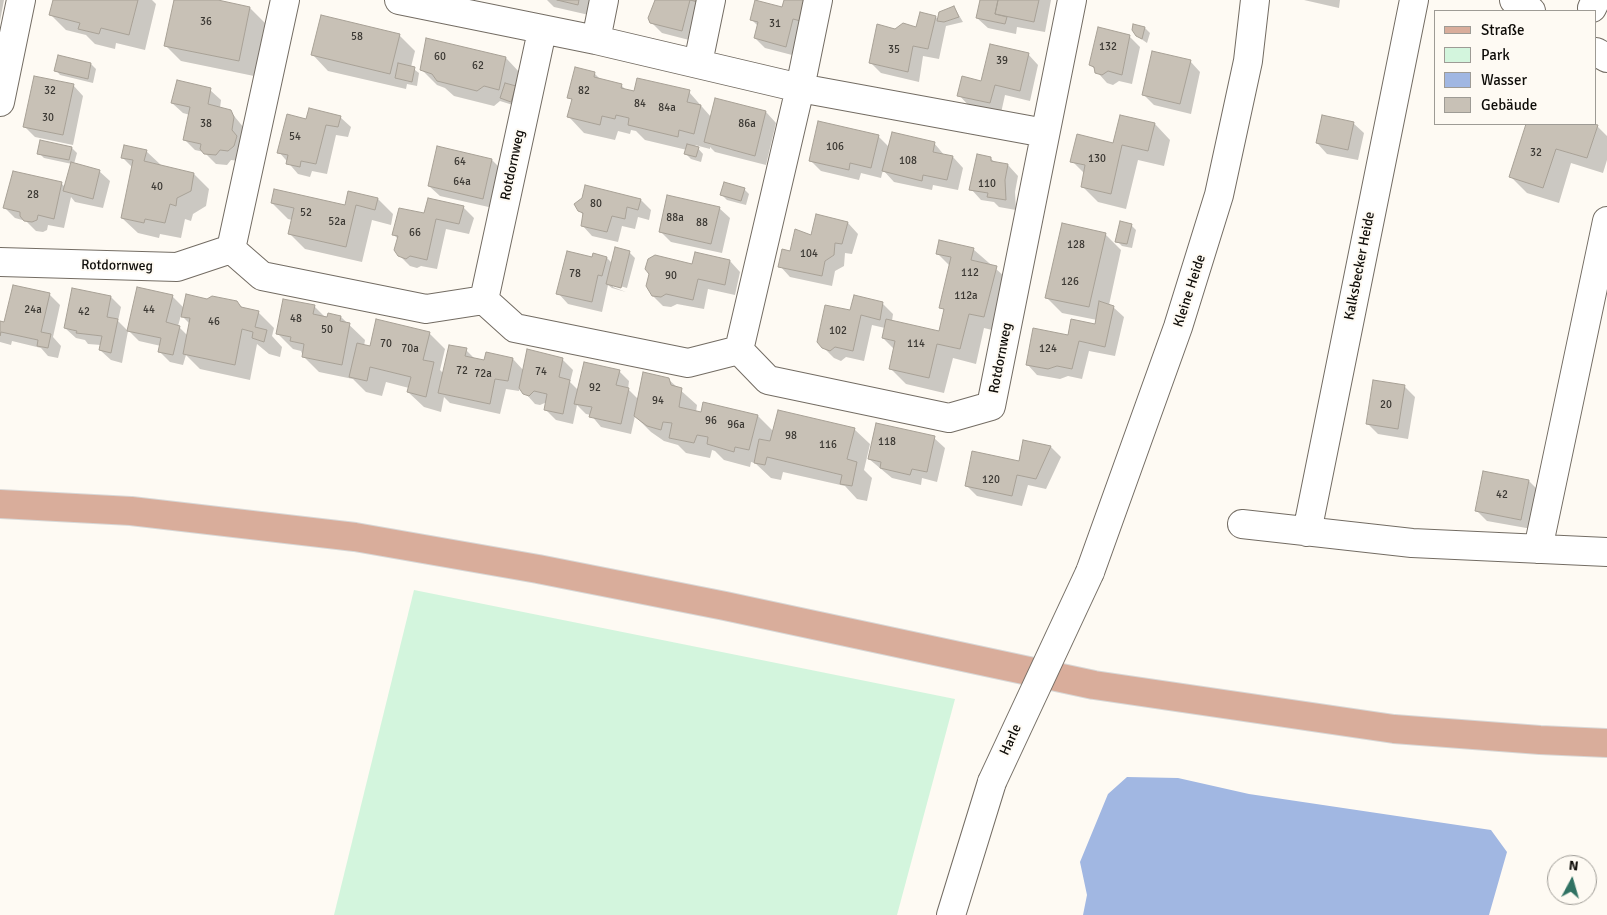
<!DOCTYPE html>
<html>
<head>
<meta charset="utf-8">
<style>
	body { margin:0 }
	#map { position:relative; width:1607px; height:915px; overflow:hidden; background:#fefaf3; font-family:Signika,sans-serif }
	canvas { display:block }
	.legend { position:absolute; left:1434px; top:10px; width:162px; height:115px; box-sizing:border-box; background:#fefaf3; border:1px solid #9e9b95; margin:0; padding:6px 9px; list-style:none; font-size:15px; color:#0e0c08 }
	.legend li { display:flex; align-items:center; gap:10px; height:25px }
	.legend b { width:25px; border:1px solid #9e9b95 }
	.north { position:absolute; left:1547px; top:855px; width:50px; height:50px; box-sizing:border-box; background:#fefaf3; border:1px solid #9e9b95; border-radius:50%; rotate:6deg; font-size:14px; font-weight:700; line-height:20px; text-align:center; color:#0e0c08 }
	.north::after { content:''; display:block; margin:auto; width:18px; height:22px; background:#307263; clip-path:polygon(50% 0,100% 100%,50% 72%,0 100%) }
</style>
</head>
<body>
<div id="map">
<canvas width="1607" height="915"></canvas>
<ul class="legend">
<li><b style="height:6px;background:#d9ad9b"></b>Straße</li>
<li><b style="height:14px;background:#d3f5dd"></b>Park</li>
<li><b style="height:14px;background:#a1b7e2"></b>Wasser</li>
<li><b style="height:14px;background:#c8c1b6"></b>Gebäude</li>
</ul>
<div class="north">N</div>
</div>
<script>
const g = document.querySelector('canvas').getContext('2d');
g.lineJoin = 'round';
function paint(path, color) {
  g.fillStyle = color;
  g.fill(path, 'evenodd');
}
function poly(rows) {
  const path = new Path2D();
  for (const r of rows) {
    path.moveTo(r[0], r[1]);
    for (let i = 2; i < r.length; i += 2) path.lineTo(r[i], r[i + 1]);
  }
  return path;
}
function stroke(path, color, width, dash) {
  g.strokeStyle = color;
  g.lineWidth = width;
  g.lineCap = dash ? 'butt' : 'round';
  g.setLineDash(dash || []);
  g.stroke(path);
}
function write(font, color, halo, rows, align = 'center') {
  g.font = font + ' Signika,sans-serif';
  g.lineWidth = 4;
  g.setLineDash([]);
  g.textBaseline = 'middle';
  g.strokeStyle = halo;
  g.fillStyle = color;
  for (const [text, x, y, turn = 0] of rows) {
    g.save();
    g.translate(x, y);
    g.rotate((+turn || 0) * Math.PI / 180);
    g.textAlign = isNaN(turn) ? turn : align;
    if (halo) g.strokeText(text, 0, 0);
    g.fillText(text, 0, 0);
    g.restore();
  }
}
paint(poly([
	[414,590,955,699,897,915,334,915]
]), '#d3f5dd');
paint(poly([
	[1127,777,1178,778,1249,794,1491,830,1507,852,1489,915,1083,915,1087,895,1080,862,1108,794]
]), '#a1b7e2');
paint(poly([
	[0,0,4,0,0,21],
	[54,0,152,0,156,4,145,50,116,43,115,49,95,44,86,35,66,30,51,15],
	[175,0,212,0,250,8,265,23,254,76,181,61,166,46],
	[547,0,592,0,589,15,554,7],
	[657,0,719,0,693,41,662,33,651,22],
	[785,0,812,0,796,56,765,48,755,38,758,26,752,20,783,8],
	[981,0,1051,0,1045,32,1017,27,1016,34,988,28,977,18],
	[1304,0,1340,0,1339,8],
	[954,7,963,22,946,26,939,59,923,56,919,82,881,73,871,63,895,30,917,29,936,17,938,20],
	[1134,25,1145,28,1150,33,1147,43,1137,36],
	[399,35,415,51,411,67,419,73,417,86,407,84,406,89,328,71,313,55],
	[1129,36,1140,47,1132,84,1119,81,1113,85,1107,83,1090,64],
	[1028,54,1038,65,1030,101,1005,95,1001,113,969,106,959,95],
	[506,58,521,74,516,106,500,101,494,106,454,96,445,88,437,85,421,69],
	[1190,61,1200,72,1191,114,1154,105,1143,94],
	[91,64,96,69,93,83,60,75,56,70],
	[594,73,602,81,621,85,627,91,689,92,711,117,716,100,766,112,776,123,766,165,715,152,710,147,710,149,695,145,703,154,701,162,691,159,686,154,687,150,645,140,636,131,631,130,630,134,618,131,615,140,584,133,569,117,573,101,569,97],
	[73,85,83,96,73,145,35,137,24,126],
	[210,90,221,100,220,108,230,111,244,128,239,161,231,160,227,165,216,164,204,152,195,150,184,139,190,115,183,113,172,103],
	[340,117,351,127,348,137,336,135,327,174,312,171,310,177,298,174,279,152,307,120],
	[1353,123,1364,133,1358,160,1327,154,1317,143],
	[1155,124,1170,140,1164,166,1138,160,1126,209,1098,202,1082,186,1085,174,1072,161,1114,145],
	[1528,124,1589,124,1597,126,1607,136,1607,160,1603,173,1571,163,1559,203,1527,193,1511,177],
	[878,136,889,147,934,143,945,156,953,157,963,168,958,190,933,185,932,190,894,182,883,170,881,178,861,173,859,180,821,171,810,160],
	[72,148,77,153,74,164,99,171,110,181,103,208,75,202,71,197,64,228,48,225,47,230,43,232,36,231,26,221,15,218,5,208,61,183,66,188,72,164,44,158,39,153],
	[146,151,162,166,194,174,209,189,206,206,193,214,191,221,185,219,181,238,160,234,159,238,138,233,122,218,133,168,122,157],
	[990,158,996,163,1008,165,1018,176,1015,192,1016,210,999,207,994,202,981,200,971,189],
	[492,160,502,170,493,208,440,196,429,186],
	[744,189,749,194,746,205,727,200,722,195],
	[378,199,393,214,391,225,372,220,362,262,305,249,289,233,292,220,288,219,272,203,346,207],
	[641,200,651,210,649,220,638,217,635,229,622,226,618,242,592,236,582,225,584,216,579,210],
	[463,207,474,218,469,234,446,229,437,269,421,266,417,268,410,266,399,255,398,239,394,235,425,215],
	[719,208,730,218,722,253,671,242,661,232],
	[817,215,848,223,858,234,852,254,845,253,844,266,835,271,832,286,790,277,780,266,791,253,812,237],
	[1131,225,1136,230,1132,248,1122,246,1117,241],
	[1105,234,1121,250,1109,305,1113,307,1124,317,1115,356,1089,351,1082,379,1068,376,1060,379,1037,375,1027,364,1069,337,1096,326,1097,320,1062,313,1046,297],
	[616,249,630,253,635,258,627,288,613,284,613,287,626,292,612,288,608,285,602,312,568,304,558,293,593,258,607,258,612,263],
	[973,249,1012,283,1000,332,984,328,976,364,953,358,944,393,906,384,890,368,894,349,883,338,885,328,872,325,864,361,846,357,841,361,834,358,823,347,851,311,883,304,893,314,892,321,940,332,945,311,941,307,950,266,937,253],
	[696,254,730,261,740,272,735,295,708,289,704,309,677,304,671,307,663,306,653,296,651,274,692,265],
	[14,286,50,295,60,305,53,337,61,346,58,358,48,356,41,348,12,341,11,345,0,342,0,322,5,323],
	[172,296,184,308,207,301,237,302,244,309,258,312,274,328,272,336,282,347,280,357,269,354,257,344,250,380,200,369,186,355,183,365,170,362,159,351,161,346,139,341,128,330],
	[181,315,190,324,188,336,178,326],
	[111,297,121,307,118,321,128,331,122,363,111,360,100,350,101,345,88,344,85,340,76,338,65,328],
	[314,306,326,318,341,317,365,340,364,346,371,348,429,333,445,349,440,370,444,374,466,350,476,360,485,362,513,359,524,371,562,359,573,370,570,382,578,390,619,371,629,381,628,389,639,400,668,379,697,405,696,412,758,416,774,432,854,429,870,444,864,470,872,478,867,501,857,499,845,486,783,472,781,480,771,478,755,463,751,462,750,467,724,460,715,451,712,450,710,458,686,453,678,445,664,441,651,432,635,416,631,434,601,427,591,415,586,414,577,405,573,424,556,420,546,410,547,402,540,405,535,404,520,387,519,391,506,389,500,414,450,403,444,397,441,412,424,407,408,392,409,388,386,382,382,396,366,392,353,379,319,372,303,356,301,351,293,349,277,333],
	[1374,381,1405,387,1415,397,1408,439,1378,434,1367,423],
	[934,438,945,448,937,482,922,478,921,485,892,478,869,459],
	[1051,447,1061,457,1046,489,1028,485,1022,506,977,496,967,486],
	[1529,481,1539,491,1532,529,1487,521,1476,510]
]), '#0003');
const building = poly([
	[53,0,138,0,129,35,101,28,99,34,78,29,80,23,49,15,53,0],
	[174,0,218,0,250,7,239,61,164,46,174,0],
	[557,0,579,0,578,5,557,0],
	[655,0,706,0,705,4,690,0,682,31,650,23,648,18,655,0],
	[755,0,782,7,784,0,814,0,808,23,793,19,786,47,754,38,758,22,750,20,755,0],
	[980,0,998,0,995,14,1007,17,1005,24,976,18,980,0],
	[998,0,1039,0,1034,22,995,14,998,0],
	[954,6,959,17,944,22,937,21,939,12,954,6],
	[920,12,936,16,928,49,913,46,908,72,869,63,877,24,895,29,903,23,916,27,920,12],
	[321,15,400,34,390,74,311,55,321,15],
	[1133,24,1145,27,1142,39,1136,36,1132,30,1133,24],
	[1098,27,1130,35,1122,75,1108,71,1102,75,1095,73,1094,67,1089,65,1098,27],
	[426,38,506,57,499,90,484,86,477,91,437,81,432,74,420,70,426,38],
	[990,44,1029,53,1020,91,995,85,990,103,957,96,962,76,981,81,990,44],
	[1152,51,1191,60,1180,104,1142,95,1152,51],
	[58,55,91,63,88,79,54,71,58,55],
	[398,63,415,67,412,82,395,78,398,63],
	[575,67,595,72,594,77,622,84,621,88,634,91,637,78,690,90,687,102,701,105,694,134,679,130,678,137,628,125,629,118,616,115,615,119,602,116,600,125,567,117,572,99,567,98,575,67],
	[34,76,74,84,63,135,23,127,34,76],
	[177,80,211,88,208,104,231,110,234,117,232,130,237,136,234,146,228,151,220,150,216,155,204,154,200,149,201,144,183,140,190,107,171,103,177,80],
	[505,83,516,86,511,102,500,98,505,83],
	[715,98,766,111,755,156,704,142,715,98],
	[309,108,341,116,338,127,326,125,316,164,301,161,300,167,286,164,288,155,277,153,287,114,306,119,309,108],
	[1120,115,1155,123,1148,151,1122,145,1111,194,1081,187,1085,165,1070,162,1077,134,1113,143,1120,115],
	[1322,115,1354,122,1348,150,1316,143,1322,115],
	[818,121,879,135,871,168,850,163,849,170,809,161,818,121],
	[1526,124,1593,124,1598,125,1587,158,1556,149,1543,188,1509,177,1526,124],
	[892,132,935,142,933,152,953,156,947,180,923,175,922,181,882,171,892,132],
	[40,140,72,147,69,160,37,154,40,140],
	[687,144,699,147,696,157,684,154,687,144],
	[124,145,147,150,144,161,194,173,191,191,177,198,176,206,170,204,165,223,145,219,144,223,121,218,133,160,121,158,124,145],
	[437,146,492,159,483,199,428,186,437,146],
	[977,154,991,157,991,161,1008,164,1005,180,1006,200,987,197,988,193,969,190,977,154],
	[71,162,100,170,93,199,63,191,71,162],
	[13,171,62,182,54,219,38,215,37,220,32,222,24,221,20,216,20,212,3,208,13,171],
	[724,182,745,188,741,201,720,195,724,182],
	[585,185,641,199,638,210,627,207,625,219,612,216,607,232,581,226,583,213,578,211,574,204,582,198,585,185],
	[274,189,345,205,348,191,378,198,375,210,356,205,346,247,288,234,294,208,271,203,274,189],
	[667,195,720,207,711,244,659,232,667,195],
	[428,198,464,206,459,224,436,219,427,260,410,256,406,259,398,256,394,250,398,236,392,235,399,208,424,213,428,198],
	[816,214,848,222,842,244,835,243,834,255,825,261,822,276,778,267,782,249,790,251,795,229,811,235,816,214],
	[1120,221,1132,224,1127,244,1115,242,1120,221],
	[1062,223,1106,233,1089,307,1045,298,1062,223],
	[939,240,974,248,971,260,997,266,984,317,969,314,960,349,937,344,929,378,889,369,895,341,882,338,886,319,939,331,944,309,939,308,951,257,936,254,939,240],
	[615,247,630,251,621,288,606,284,615,247],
	[567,251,592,257,593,253,607,257,602,276,598,275,592,302,556,294,567,251],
	[695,252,730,260,725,285,698,279,693,300,666,294,661,297,652,296,646,286,649,274,645,269,648,259,655,255,692,264,695,252],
	[13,285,50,293,41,332,51,334,48,348,37,346,38,340,1,332,0,336,0,321,4,322,13,285],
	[137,287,173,295,166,322,180,326,173,355,158,352,161,338,127,331,137,287],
	[72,288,111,296,107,317,118,319,111,353,99,350,102,336,76,333,77,331,64,328,72,288],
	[186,294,207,299,212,296,237,301,241,307,259,311,255,327,267,330,264,342,252,338,253,332,242,329,235,365,183,354,190,318,181,317,186,294],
	[854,295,883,302,880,320,861,315,853,351,835,347,830,351,822,348,817,342,825,305,850,310,854,295],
	[283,299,315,305,313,314,327,317,328,313,341,316,340,321,350,323,342,365,302,357,304,344,290,341,291,337,276,334,283,299],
	[1099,301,1114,306,1105,347,1079,341,1072,369,1057,366,1048,369,1026,365,1033,328,1068,335,1071,319,1095,324,1099,301],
	[376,319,430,332,423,360,434,362,426,397,407,392,411,377,370,367,367,381,349,377,357,343,370,346,376,319],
	[449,345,467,348,465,356,484,360,486,352,513,358,508,381,495,379,490,404,438,393,449,345],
	[527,349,563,358,559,377,570,380,563,414,544,410,547,394,534,391,529,396,523,394,519,388,527,349],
	[584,362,620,370,616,385,629,388,621,424,589,417,592,407,574,404,584,362],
	[643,372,669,378,671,385,682,388,679,407,701,412,703,402,758,415,749,450,735,447,734,452,707,444,708,437,697,435,694,443,669,438,672,423,663,422,661,430,647,426,634,416,643,372],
	[1373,380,1405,385,1398,429,1366,424,1373,380],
	[778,410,855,428,847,459,857,462,852,486,840,484,842,475,767,457,765,465,754,463,759,439,770,441,778,410],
	[876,423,935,436,927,472,912,469,910,475,880,468,881,462,868,459,876,423],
	[1023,440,1051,446,1036,479,1017,475,1012,496,965,486,972,451,1019,461,1023,440],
	[1483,471,1529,480,1521,520,1475,511,1483,471]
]);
paint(building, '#c8c1b6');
stroke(building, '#a8a196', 1);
const minor = poly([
	[285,0,231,249,262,276,426,309,484,300],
	[399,0,596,40,800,88,1045,133],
	[1514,0,1531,11],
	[1592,8,1596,0],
	[542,31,484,300,515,328,688,363,739,350,768,380,949,418,991,406,1072,0],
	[596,40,604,0],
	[1596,52,1607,58],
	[698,63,711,0],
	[0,102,21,0],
	[0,262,177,267,231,249],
	[739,350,800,88,818,0],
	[1242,524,1412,543,1607,552],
	[1307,532,1414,0],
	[1538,549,1607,221],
	[1090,572,1178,327,1219,195,1248,61,1255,0],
	[951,915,992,782]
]);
const major = poly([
	[0,504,131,511,355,537,538,569,725,606,1094,685,1394,729,1540,740,1607,743]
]);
stroke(minor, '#736c63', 30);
stroke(major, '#d8d8d7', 30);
stroke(minor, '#fff', 28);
stroke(major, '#d9ad9b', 28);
const minorBridge = poly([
	[992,782,1090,572]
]);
stroke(minorBridge, '#736c63', 30, []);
stroke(minorBridge, '#fff', 28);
write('11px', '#3c3934', null, [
	["36",206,22],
	["31",775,24],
	["58",357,37],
	["132",1108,47],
	["35",894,50],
	["60",440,57],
	["39",1002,61],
	["62",478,66],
	["32",50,91],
	["82",584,91],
	["84",640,104],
	["84a",667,108],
	["30",48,118],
	["38",206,124],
	["86a",747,124],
	["54",295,137],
	["106",835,147],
	["32",1536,153],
	["130",1097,159],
	["108",908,161],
	["64",460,162],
	["64a",462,182],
	["110",987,184],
	["40",157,187],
	["28",33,195],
	["80",596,204],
	["52",306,213],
	["88a",675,218],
	["52a",337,222],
	["88",702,223],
	["66",415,233],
	["128",1076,245],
	["104",809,254],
	["112",970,273],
	["78",575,274],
	["90",671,276],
	["126",1070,282],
	["112a",966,296],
	["24a",33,310],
	["44",149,310],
	["42",84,312],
	["48",296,319],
	["46",214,322],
	["50",327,330],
	["102",838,331],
	["70",386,344],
	["114",916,344],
	["70a",410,349],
	["124",1048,349],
	["72",462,371],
	["74",541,372],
	["72a",483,374],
	["92",595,388],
	["94",658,401],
	["20",1386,405],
	["96",711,421],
	["96a",736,425],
	["98",791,436],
	["118",887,442],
	["116",828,445],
	["120",991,480],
	["42",1502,495]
]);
write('14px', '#0e0c08', '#fefaf3', [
	["Rotdornweg",513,165,-78],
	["Rotdornweg",117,266,1],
	["Kalksbecker Heide",1360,266,-79],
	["Kleine Heide",1190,291,-72],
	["Rotdornweg",1001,358,-79],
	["Harle",1011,740,-65]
]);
</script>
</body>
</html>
